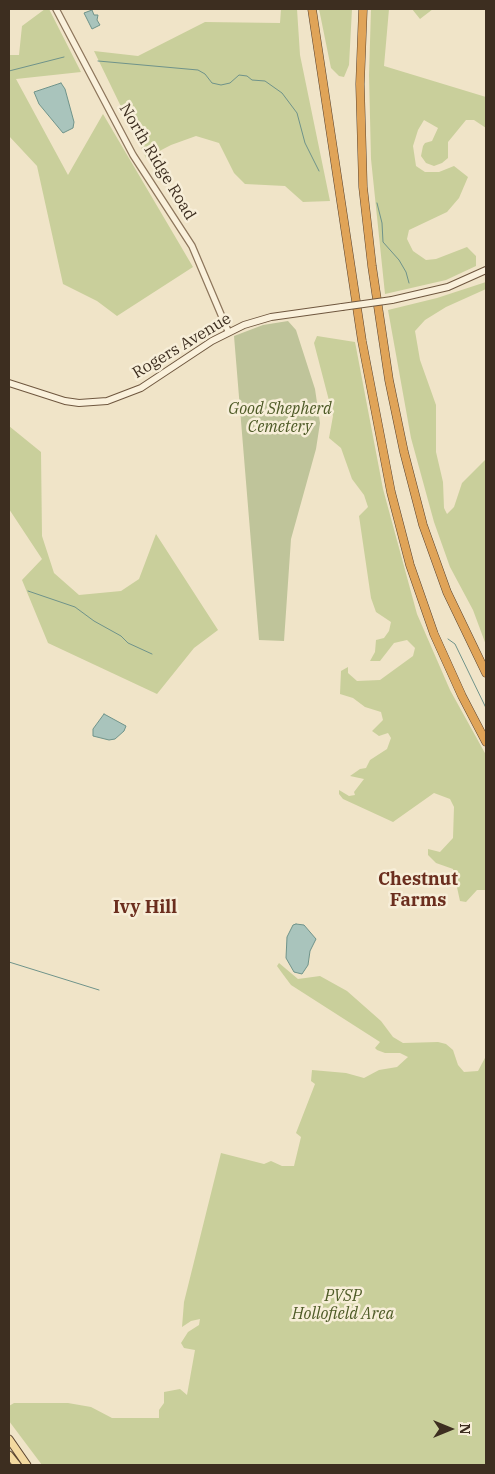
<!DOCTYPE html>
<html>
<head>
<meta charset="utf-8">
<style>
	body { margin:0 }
	#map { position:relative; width:495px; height:1474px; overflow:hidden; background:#f0e4c8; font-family:"IBM Plex Serif",serif }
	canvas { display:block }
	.frame { position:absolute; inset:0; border:10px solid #3d2e20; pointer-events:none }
	.north { position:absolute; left:425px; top:1404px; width:50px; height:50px; -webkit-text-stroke:4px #f7eed8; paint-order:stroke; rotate:90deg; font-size:14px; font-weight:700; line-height:20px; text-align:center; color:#3d2e20 }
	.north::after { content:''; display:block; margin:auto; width:18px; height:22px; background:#3d2e20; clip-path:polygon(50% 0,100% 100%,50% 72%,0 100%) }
</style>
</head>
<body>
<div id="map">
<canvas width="495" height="1474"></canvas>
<div class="frame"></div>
<div class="north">N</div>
</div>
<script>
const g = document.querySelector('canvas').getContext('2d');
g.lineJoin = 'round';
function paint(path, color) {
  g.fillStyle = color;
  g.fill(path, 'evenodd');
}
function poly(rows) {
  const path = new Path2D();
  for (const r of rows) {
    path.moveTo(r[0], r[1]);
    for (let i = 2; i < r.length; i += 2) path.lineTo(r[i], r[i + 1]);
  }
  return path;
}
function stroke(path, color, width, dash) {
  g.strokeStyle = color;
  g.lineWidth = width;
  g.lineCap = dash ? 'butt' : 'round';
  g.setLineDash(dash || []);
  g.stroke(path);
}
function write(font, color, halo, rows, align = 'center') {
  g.font = font + ' "IBM Plex Serif",serif';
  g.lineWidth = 5;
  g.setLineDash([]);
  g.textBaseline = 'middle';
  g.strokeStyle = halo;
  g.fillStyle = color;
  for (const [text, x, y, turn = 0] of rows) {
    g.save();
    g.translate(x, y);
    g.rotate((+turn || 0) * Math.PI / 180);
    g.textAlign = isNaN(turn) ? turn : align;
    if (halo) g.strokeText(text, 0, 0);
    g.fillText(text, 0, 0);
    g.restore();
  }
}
paint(poly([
	[45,9,49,9,81,72,16,79,68,175,103,114,193,267,117,316,97,301,63,284,37,166,9,136,9,55,19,55,22,26],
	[281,9,297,9,300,55,330,201,303,202,285,186,245,184,234,173,219,143,196,136,171,145,146,158,94,51,138,56,205,22,280,23],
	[319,9,352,9,349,65,344,77,339,76,331,68],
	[371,9,389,9,384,66,486,97,486,128,474,120,466,120,448,142,448,158,442,163,434,166,426,163,421,156,423,146,425,143,432,141,438,128,424,120,418,130,413,146,416,166,425,172,439,172,454,166,468,177,459,198,447,212,409,230,407,239,413,251,426,260,436,259,467,247,476,256,476,266,446,280,385,294,371,159,369,75],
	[412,9,433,9,420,19],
	[486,282,486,289,446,307,425,320,415,331,420,360,436,405,436,452,443,482,444,508,447,514,454,507,462,483,486,459,486,645,473,610,450,567,434,522,411,438,388,310,437,298],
	[317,336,355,342,383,489,417,614,450,690,486,755,486,890,477,890,466,902,460,901,453,869,436,863,428,855,428,849,440,852,453,838,454,807,450,799,434,793,393,822,343,799,339,794,339,790,349,796,355,795,354,792,364,779,350,776,360,769,366,768,370,760,387,749,391,738,388,733,379,736,372,731,383,720,381,712,365,707,353,698,340,694,341,671,348,667,348,673,357,681,380,680,413,656,415,648,407,640,394,643,380,661,370,661,375,652,376,640,384,638,389,631,391,622,376,612,371,598,359,516,368,507,364,495,352,479,341,448,329,438,333,416,314,343],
	[9,426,41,452,42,536,54,573,79,595,121,591,139,579,156,534,218,630,194,648,157,694,48,643,22,580,42,559,9,509],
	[279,963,298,979,320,976,347,991,381,1021,393,1037,403,1043,438,1042,446,1044,453,1050,458,1065,464,1072,478,1071,486,1056,486,1465,42,1465,9,1421,9,1406,14,1403,68,1403,91,1407,112,1418,159,1418,159,1410,164,1403,164,1392,180,1389,187,1395,195,1350,184,1348,181,1343,188,1332,199,1325,200,1319,191,1321,182,1327,184,1302,221,1153,264,1164,271,1161,282,1166,294,1166,301,1137,296,1133,315,1084,311,1081,312,1070,346,1073,364,1078,379,1070,397,1067,408,1057,400,1053,385,1053,377,1050,375,1048,380,1042,291,985,282,973,277,966]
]), '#c9cf9b');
paint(poly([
	[288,321,296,330,315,389,320,423,316,449,291,539,284,641,259,640,234,336,263,325]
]), '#bfc49a');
const water = poly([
	[92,10,94,15,98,15,97,20,100,25,92,29,84,13,92,10],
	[61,83,65,89,74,122,73,128,63,133,39,104,34,92,61,83],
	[104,714,126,726,124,731,115,739,109,740,93,736,93,729,104,714],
	[296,924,304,925,316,939,310,951,308,965,302,974,294,972,286,958,287,937,293,925,296,924]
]);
paint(water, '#a9c4bc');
stroke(water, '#6f938a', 1);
stroke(poly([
	[98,61,198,70,205,74,212,83,221,85,230,83,239,75,247,76,252,80,265,81,282,93,297,113,305,143,319,171],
	[9,71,64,57],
	[377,203,382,223,383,242,399,260,406,272,409,283],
	[28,591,75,607,94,621,121,636,128,643,152,654],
	[448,639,455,644,486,708],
	[9,962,99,990]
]), '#6f938a', 1);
const tertiary = poly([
	[56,9,133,155,192,246,228,331]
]);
const secondary = poly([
	[392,300,448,287,486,270],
	[9,383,65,401,79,403,107,401,141,388,212,341,244,325,271,317,342,307]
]);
const primary = poly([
	[9,1439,27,1465],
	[9,1455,17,1465]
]);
const motorway = poly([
	[312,9,362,341,391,492,410,565,434,634,462,696,486,742],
	[363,9,360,84,363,187,372,266,389,380,404,452,423,525,447,592,486,673]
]);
stroke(tertiary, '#8d765c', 8);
stroke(secondary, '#6f573f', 8);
stroke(primary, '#5b4430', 9);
stroke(motorway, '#5b4430', 9);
stroke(tertiary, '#faf1dc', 5.5);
stroke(secondary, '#faf1dc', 6);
stroke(primary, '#f3d9a0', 7);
stroke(motorway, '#e0a458', 8);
const secondaryBridge = poly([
	[342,307,392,300]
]);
stroke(secondaryBridge, '#6f573f', 8, []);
stroke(secondaryBridge, '#faf1dc', 6);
write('16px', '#3d2e20', '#f7eed8', [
	["North Ridge Road",157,162,59],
	["Rogers Avenue",182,346,-31]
]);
write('italic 16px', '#4d5a26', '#f7eed8', [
	["Good Shepherd",280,409],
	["Cemetery",280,427],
	["PVSP",343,1296],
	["Hollofield Area",343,1314]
]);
write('bold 18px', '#6b2e1e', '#f7eed8', [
	["Chestnut",418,880],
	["Farms",418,901],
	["Ivy Hill",145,908]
]);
</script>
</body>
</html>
